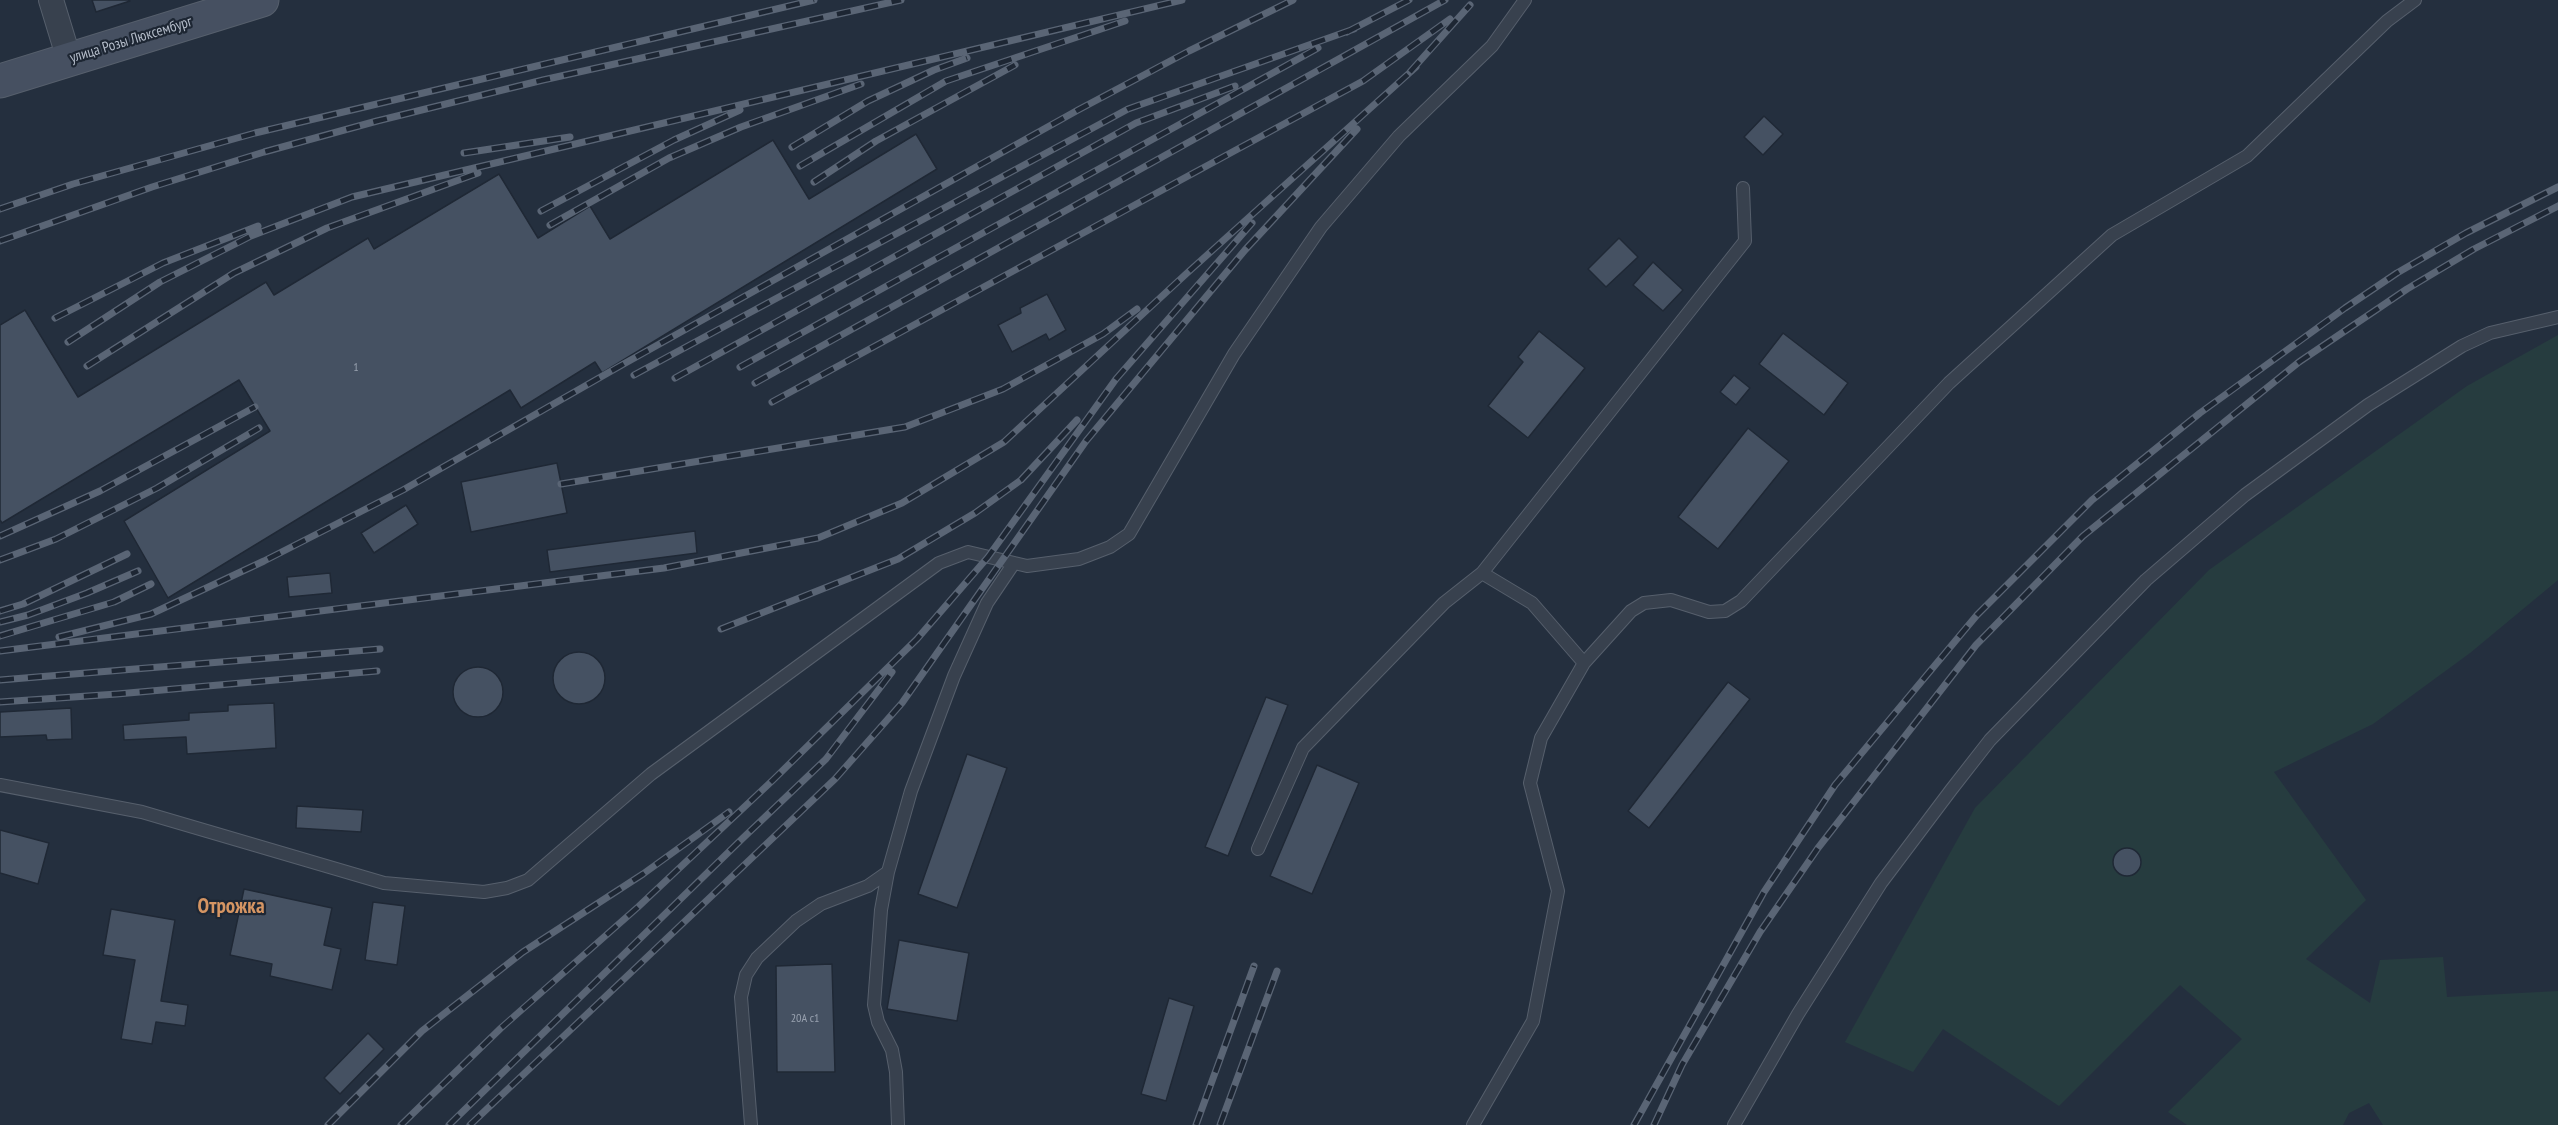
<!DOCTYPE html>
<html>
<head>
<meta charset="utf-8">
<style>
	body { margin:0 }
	canvas { display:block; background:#242f3e }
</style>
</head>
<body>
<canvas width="2558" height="1125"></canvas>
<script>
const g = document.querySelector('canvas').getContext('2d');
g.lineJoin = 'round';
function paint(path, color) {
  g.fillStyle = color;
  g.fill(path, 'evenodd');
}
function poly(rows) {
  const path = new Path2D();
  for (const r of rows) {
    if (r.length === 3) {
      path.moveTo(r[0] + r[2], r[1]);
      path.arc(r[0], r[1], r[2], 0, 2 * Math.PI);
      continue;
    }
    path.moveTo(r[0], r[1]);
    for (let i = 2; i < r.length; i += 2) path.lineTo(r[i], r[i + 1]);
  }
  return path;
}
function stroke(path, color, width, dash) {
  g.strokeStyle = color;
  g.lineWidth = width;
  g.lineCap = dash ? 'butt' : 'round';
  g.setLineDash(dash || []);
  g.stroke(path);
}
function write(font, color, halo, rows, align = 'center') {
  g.font = font + ' "PT Sans Narrow",sans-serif';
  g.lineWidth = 4.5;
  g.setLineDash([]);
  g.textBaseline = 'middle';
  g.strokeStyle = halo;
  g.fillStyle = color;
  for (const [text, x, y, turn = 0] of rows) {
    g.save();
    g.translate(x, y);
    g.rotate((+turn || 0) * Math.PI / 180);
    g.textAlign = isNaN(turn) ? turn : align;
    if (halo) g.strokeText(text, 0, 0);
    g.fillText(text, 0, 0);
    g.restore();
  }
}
paint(poly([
	[2558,335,2558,580,2470,653,2373,724,2274,772,2366,900,2306,959,2370,1003,2380,960,2443,957,2447,997,2558,991,2558,1125,2383,1125,2369,1103,2349,1113,2343,1125,2187,1125,2168,1112,2242,1039,2180,985,2059,1106,1943,1029,1913,1072,1845,1042,1975,808,2209,570,2467,386]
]), '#263c3f');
const building = poly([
	[92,0,129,0,130,1,96,12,92,0],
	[1764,116,1783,134,1763,155,1744,137,1764,116],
	[916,134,937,169,602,373,595,362,521,408,510,390,168,598,124,521,270,431,239,380,2,523,0,520,0,325,25,310,78,397,266,282,274,295,368,238,374,249,499,174,538,238,590,206,610,239,773,140,809,199,916,134],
	[1619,238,1638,257,1606,287,1588,269,1619,238],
	[1653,262,1683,290,1663,311,1633,285,1653,262],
	[1047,294,1066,330,1049,340,1046,334,1012,352,998,325,1021,313,1020,308,1047,294],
	[1539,331,1585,368,1528,438,1488,406,1523,362,1518,357,1539,331],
	[1783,333,1848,383,1824,415,1759,364,1783,333],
	[1734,375,1750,388,1736,405,1720,392,1734,375],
	[1748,428,1789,461,1718,549,1678,517,1748,428],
	[557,463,567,513,471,532,461,482,557,463],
	[406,505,418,524,374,553,361,533,406,505],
	[695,531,697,553,550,572,547,550,695,531],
	[330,573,332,593,289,597,287,577,330,573],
	[579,678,26],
	[478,692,25],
	[1728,682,1750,699,1649,828,1628,811,1728,682],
	[1266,697,1288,705,1228,856,1205,847,1266,697],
	[274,703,276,748,187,754,186,737,124,740,123,725,189,720,189,713,228,711,228,705,274,703],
	[71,708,72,739,47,740,46,735,0,737,0,712,71,708],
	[967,754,1007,768,957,908,918,894,967,754],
	[1317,765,1359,783,1312,894,1270,876,1317,765],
	[297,806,363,810,361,832,296,828,297,806],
	[0,830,49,843,38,884,0,873,0,830],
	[2127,862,14],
	[244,889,332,908,324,945,341,949,332,990,270,976,272,964,230,955,244,889],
	[373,902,405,906,397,965,365,960,373,902],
	[111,909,175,920,161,1001,188,1005,185,1026,156,1022,152,1044,121,1039,135,960,103,955,111,909],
	[899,940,969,953,957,1021,887,1009,899,940],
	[832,964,835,1072,777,1072,776,966,832,964],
	[1169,998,1194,1006,1166,1101,1141,1094,1169,998],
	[368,1033,384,1049,340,1094,324,1078,368,1033]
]);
paint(building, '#455162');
stroke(building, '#1f2835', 1.5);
const lane = poly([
	[1482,573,1745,241,1743,188],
	[1584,663,1631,611,1644,603,1671,600,1709,612,1725,611,1741,601,1949,383,2112,235,2247,156,2387,21,2415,0],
	[0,785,142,812,384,883,484,892,507,888,528,880,651,774,939,563,968,552,1027,566,1079,559,1110,547,1129,534,1234,354,1321,227,1399,136,1492,46,1525,0],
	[1258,849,1303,748,1444,603,1482,573,1532,603,1584,663,1541,738,1530,783,1558,891,1533,1021,1473,1125],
	[751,1125,741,997,746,975,757,958,796,921,821,904,868,886,888,872],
	[898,1125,896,1072,892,1050,878,1022,874,1005,881,910,888,872,911,791,954,676,987,603,1014,563],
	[1734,1125,1798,1014,1881,883,1951,790,1990,740,2146,580,2245,495,2368,405,2462,346,2490,333,2558,317]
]);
const street = poly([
	[51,0,69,59]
]);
const secondary = poly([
	[0,81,262,0]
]);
stroke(lane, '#565f6c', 14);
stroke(street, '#565f6c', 26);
stroke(secondary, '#565f6c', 35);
stroke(lane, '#38414e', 12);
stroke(street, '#38414e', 24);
stroke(secondary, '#465061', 33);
const rail = poly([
	[1347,32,1409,0],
	[1410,72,1470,5],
	[792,147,868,101,934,70,967,58],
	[464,153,570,137],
	[800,166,946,81,1125,21],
	[814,182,876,141,1015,65],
	[0,209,73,184,255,133,814,0],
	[541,211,674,140,740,110],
	[550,225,669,158,741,127,861,84],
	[0,241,152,187,264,152,377,121,543,80,901,0],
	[55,318,163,263,258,226],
	[68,342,160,282,251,236,352,197,1182,0],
	[87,366,234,273,327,228,478,173],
	[740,367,1318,48],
	[634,375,1128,109,1354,29],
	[675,378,1136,123,1235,86],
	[755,383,1445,0],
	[772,402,1363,81,1450,19],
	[561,484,905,427,1003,389,1103,334,1137,309],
	[0,536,100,491,255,407],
	[0,560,56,539,157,488,259,428],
	[0,611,23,604,127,554],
	[0,622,28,615,87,593,138,571],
	[721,629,898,559,975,513,1021,480,1077,420],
	[0,636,114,602,151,584],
	[59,637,151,614,264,561,403,490,620,366,1078,110,1189,51,1293,0],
	[0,651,664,568,818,538,902,503,1004,442,1186,274,1416,67],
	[0,680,380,649],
	[0,702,117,694,377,671],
	[328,1125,422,1031,523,952,643,874,729,812],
	[401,1125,501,1028,638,907,773,780,917,639,988,557,1116,379,1252,223],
	[449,1125,743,838,826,759,892,672],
	[470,1125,835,779,902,703,1086,441,1245,250,1357,129],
	[1196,1125,1254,966],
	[1220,1125,1277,971],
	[1634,1125,1764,892,1835,785,1977,615,2092,500,2200,413,2345,308,2397,273,2466,233,2558,187],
	[1654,1125,1682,1065,1760,932,1818,848,1976,645,2083,536,2299,362,2407,289,2474,249,2558,206]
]);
stroke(rail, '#5a6575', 7);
stroke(rail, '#1d2633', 4.5, [14]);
write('12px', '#98a1af', null, [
	["1",356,368],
	["20А с1",805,1019]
]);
write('15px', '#b4bcc9', '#1d2633', [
	["улица Розы Люксембург",131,40,-17]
]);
write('bold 21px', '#d59563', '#1d2633', [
	["Отрожка",231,907]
]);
</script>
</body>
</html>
